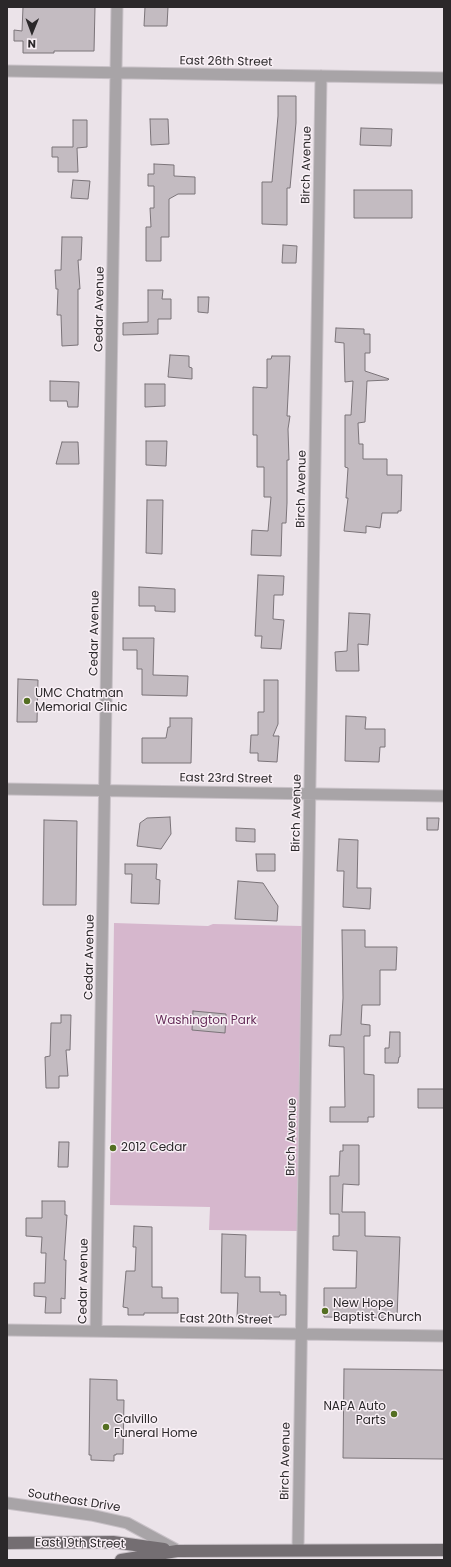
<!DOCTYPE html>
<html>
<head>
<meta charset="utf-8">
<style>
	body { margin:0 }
	#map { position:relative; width:451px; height:1567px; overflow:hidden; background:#ebe3e9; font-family:Poppins,sans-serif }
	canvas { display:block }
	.frame { position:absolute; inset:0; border:8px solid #2b282a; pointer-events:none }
	.north { position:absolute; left:12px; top:12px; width:40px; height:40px; -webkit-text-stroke:3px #f9f0f6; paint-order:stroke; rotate:181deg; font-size:11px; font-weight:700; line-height:16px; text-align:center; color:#2b282a }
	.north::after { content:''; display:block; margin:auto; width:14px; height:18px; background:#2b282a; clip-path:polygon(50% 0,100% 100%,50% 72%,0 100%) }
</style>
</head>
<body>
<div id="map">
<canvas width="451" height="1567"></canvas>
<div class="frame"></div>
<div class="north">N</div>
</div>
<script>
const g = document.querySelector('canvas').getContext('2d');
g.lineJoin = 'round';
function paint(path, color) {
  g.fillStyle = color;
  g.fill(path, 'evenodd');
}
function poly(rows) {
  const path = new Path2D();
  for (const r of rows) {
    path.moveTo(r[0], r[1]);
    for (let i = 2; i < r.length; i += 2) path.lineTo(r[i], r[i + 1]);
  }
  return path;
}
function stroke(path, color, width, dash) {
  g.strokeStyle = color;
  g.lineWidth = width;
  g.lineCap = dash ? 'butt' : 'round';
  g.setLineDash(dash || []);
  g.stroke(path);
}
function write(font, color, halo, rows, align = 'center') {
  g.font = font + ' Poppins,sans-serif';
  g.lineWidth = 3;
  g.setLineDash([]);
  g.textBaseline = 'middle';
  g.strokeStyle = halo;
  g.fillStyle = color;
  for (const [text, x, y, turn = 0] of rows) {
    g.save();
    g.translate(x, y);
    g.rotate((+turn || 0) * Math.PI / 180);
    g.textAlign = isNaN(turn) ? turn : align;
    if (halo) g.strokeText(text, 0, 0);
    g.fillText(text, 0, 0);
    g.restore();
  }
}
paint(poly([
	[114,923,208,926,213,924,302,926,297,1231,209,1230,210,1207,110,1205]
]), '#d6b7cd');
const building = poly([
	[23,7,95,7,94,51,54,51,54,53,23,53,23,41,14,41,14,30,22,31,23,7],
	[145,7,168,7,167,26,144,26,145,7],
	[278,96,296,96,296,123,290,188,287,188,287,225,262,224,262,182,272,182,278,116,278,96],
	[150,119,168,119,169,144,151,145,150,119],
	[73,120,87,120,87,147,77,148,78,172,58,172,58,157,52,157,52,147,73,147,73,120],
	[361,128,392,129,391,146,360,145,361,128],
	[154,164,174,165,174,176,195,177,195,194,178,194,169,199,169,237,161,237,161,261,146,261,146,227,151,227,150,208,154,208,154,186,148,186,148,174,154,174,154,164],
	[73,180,90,181,88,199,71,198,73,180],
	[354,190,412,190,412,218,354,218,354,190],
	[62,237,82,237,81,260,78,260,80,289,78,289,78,345,62,346,61,315,57,315,58,289,56,289,55,270,61,270,62,237],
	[283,245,297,246,296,263,282,263,283,245],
	[148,290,163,290,162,299,171,299,171,319,158,319,158,334,123,335,123,323,148,322,148,290],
	[198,297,209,297,208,313,198,312,198,297],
	[336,328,364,329,364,334,370,334,370,353,365,353,365,371,389,379,388,380,367,381,365,422,358,423,359,444,363,444,363,459,387,459,387,475,402,475,401,511,398,511,398,513,382,513,380,528,366,526,366,533,344,531,348,498,346,498,348,468,345,467,345,415,351,415,353,381,345,382,344,343,335,342,336,328],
	[170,355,189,356,189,367,192,368,192,379,168,377,170,355],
	[272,356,290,356,287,416,290,416,288,429,289,460,287,460,287,503,286,523,282,523,281,556,251,555,252,530,268,531,271,497,264,497,264,467,257,467,257,435,253,435,253,387,267,388,267,359,271,359,272,356],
	[50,381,79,382,78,407,68,407,67,401,50,401,50,381],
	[145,384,165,384,165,406,145,407,145,384],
	[146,441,167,441,166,466,146,465,146,441],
	[62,442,78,442,79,464,56,464,62,442],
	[147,500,163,500,162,554,146,553,147,500],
	[258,575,284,576,283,595,274,595,273,619,284,620,281,649,261,648,262,636,255,636,258,575],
	[139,587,175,589,175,612,155,611,155,606,139,606,139,587],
	[349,613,370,614,368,645,358,644,359,671,336,671,335,652,347,651,349,613],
	[123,638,154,638,153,675,188,676,187,696,142,695,142,669,137,669,137,650,123,650,123,638],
	[18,679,38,680,37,722,17,722,18,679],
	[264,680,278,680,278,724,273,736,279,736,277,762,258,761,258,753,250,753,251,735,258,735,258,712,264,712,264,680],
	[346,716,366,717,365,729,385,729,385,747,380,747,379,762,345,761,346,716],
	[170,718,192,718,191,763,142,763,142,738,166,738,168,727,170,727,170,718],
	[170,817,171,834,161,849,137,846,140,823,147,818,170,817],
	[427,818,439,818,438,830,427,830,427,818],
	[44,820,77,821,76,905,43,905,44,820],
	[236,828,255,829,255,842,236,841,236,828],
	[339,839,358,840,357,888,371,888,370,909,343,907,344,871,337,871,339,839],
	[256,854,275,854,275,871,257,871,256,854],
	[125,864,157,864,156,879,160,880,159,904,131,903,132,874,125,874,125,864],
	[238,881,263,883,278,906,277,921,235,919,238,881],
	[342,930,365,930,365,947,397,947,396,970,380,970,380,1005,362,1005,361,1024,370,1025,370,1036,364,1036,364,1074,374,1075,374,1117,368,1117,368,1122,330,1122,330,1107,345,1107,344,1047,329,1046,330,1035,341,1035,343,998,342,930],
	[193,1011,226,1014,225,1033,192,1030,193,1011],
	[61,1015,71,1015,70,1050,66,1050,68,1076,59,1076,59,1088,46,1088,45,1057,50,1056,51,1023,61,1023,61,1015],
	[390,1032,400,1032,400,1057,399,1057,398,1063,385,1063,385,1048,389,1048,390,1032],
	[418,1089,444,1089,444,1108,418,1108,418,1089],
	[59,1142,69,1142,68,1167,58,1167,59,1142],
	[343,1145,359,1145,359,1185,343,1184,342,1212,365,1212,365,1236,400,1237,397,1318,324,1317,324,1288,356,1288,357,1251,333,1250,333,1236,339,1236,339,1214,330,1214,330,1176,339,1176,340,1151,343,1151,343,1145],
	[42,1201,65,1201,65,1215,67,1215,64,1260,66,1260,65,1299,61,1298,61,1313,45,1313,46,1297,34,1296,34,1283,45,1283,46,1253,41,1253,42,1237,26,1236,26,1218,42,1218,42,1201],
	[134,1226,152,1227,152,1287,162,1287,162,1298,178,1298,178,1313,144,1313,144,1315,128,1315,128,1308,123,1307,126,1271,135,1271,136,1247,133,1247,134,1226],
	[222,1234,246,1235,245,1277,260,1277,260,1292,280,1292,280,1295,286,1295,286,1315,280,1315,279,1317,237,1317,238,1293,221,1293,222,1234],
	[344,1369,444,1370,444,1459,343,1458,344,1369],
	[90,1379,117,1380,117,1400,124,1400,123,1454,116,1454,116,1455,114,1455,114,1461,91,1460,91,1455,89,1455,90,1379]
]);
paint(building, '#c3bbc1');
stroke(building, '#7b7479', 1);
const street = poly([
	[7,71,444,78],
	[7,789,444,796],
	[7,1330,444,1336],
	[96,1331,117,7],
	[7,1503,91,1515,127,1523,175,1549],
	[298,1549,321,76]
]);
const primary = poly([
	[7,1543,113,1542,164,1549],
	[121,1560,177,1551,444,1550]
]);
stroke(street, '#c8c1c7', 13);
stroke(primary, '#c8c1c7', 14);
stroke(street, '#a8a4a7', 11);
stroke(primary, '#746e72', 12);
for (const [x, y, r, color] of [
	[27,701,4,"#546f22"],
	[113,1148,4,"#546f22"],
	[325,1311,4,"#546f22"],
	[394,1414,4,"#546f22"],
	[106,1427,4,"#546f22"]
]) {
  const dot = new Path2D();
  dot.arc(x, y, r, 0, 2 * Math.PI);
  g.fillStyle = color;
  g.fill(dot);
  stroke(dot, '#f9f0f6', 1.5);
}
write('12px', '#2b282a', '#f9f0f6', [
	["East 26th Street",226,62,1],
	["Birch Avenue",307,165,-89],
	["Cedar Avenue",100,309,-89],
	["Birch Avenue",302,489,-89],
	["Cedar Avenue",95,633,-89],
	["East 23rd Street",226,779,1],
	["Birch Avenue",297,813,-89],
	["Cedar Avenue",90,957,-89],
	["Birch Avenue",292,1137,-89],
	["Cedar Avenue",84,1281,-89],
	["East 20th Street",226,1320,1],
	["Birch Avenue",286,1461,-89],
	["Southeast Drive",74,1501,9],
	["East 19th Street",80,1544,1]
]);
write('12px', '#2b282a', '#f9f0f6', [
	["UMC Chatman",35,694],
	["Memorial Clinic",35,708],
	["2012 Cedar",121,1148],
	["New Hope",333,1304],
	["Baptist Church",333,1318],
	["NAPA Auto",386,1407,"right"],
	["Parts",386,1421,"right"],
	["Calvillo",114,1420],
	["Funeral Home",114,1434]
], 'left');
write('12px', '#672e5a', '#f9f0f6', [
	["Washington Park",206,1021]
]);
</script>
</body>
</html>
